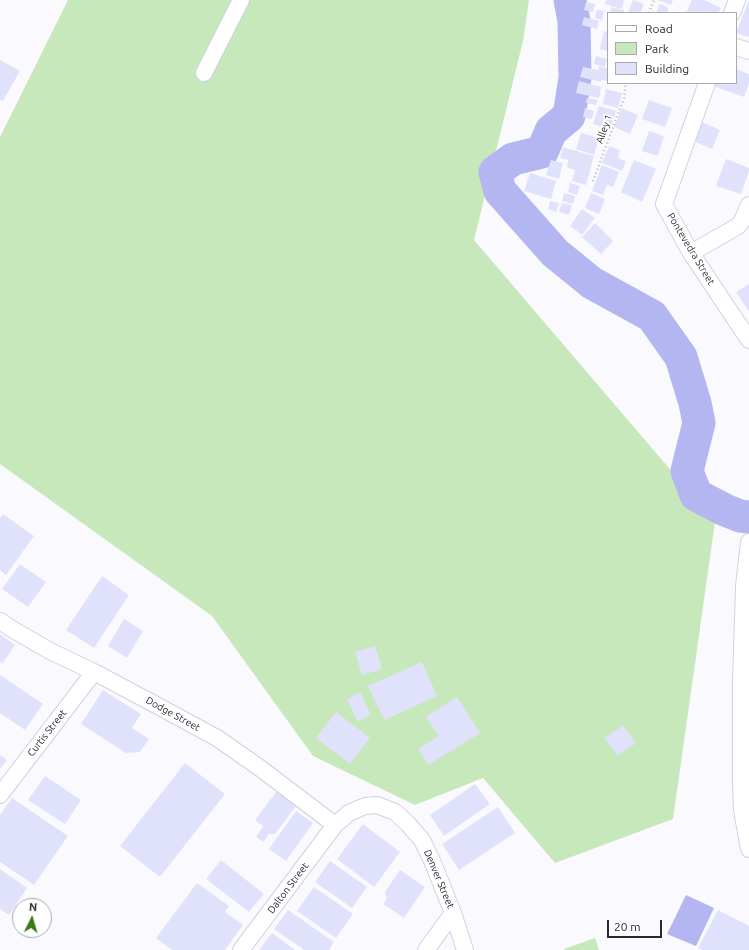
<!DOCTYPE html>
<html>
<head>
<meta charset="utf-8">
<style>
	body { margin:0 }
	#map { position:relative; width:749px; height:950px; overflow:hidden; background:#fafafe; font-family:Ubuntu,sans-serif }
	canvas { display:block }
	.legend { position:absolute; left:607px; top:12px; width:130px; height:72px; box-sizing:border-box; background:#fff; border:1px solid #a9a9ac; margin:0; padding:5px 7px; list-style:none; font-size:12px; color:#28282f }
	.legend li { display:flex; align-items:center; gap:8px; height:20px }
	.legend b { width:20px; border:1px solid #a9a9ac }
	.north { position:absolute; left:12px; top:898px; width:40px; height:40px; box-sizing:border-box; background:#fff; border:1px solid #a9a9ac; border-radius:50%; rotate:5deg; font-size:11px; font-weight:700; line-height:16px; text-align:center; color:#28282f }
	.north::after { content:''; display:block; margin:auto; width:14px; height:18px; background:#3b7a18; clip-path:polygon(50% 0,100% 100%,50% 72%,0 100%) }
	.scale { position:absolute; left:607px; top:920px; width:55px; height:18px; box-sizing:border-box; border:2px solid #28282f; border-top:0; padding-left:5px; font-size:12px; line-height:14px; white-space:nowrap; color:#28282f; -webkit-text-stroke:3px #fff; paint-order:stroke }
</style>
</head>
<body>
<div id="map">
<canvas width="749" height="950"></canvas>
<ul class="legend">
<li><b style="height:5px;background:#fff"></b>Road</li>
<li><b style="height:11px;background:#c7e8bb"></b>Park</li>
<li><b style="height:11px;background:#e0e2fb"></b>Building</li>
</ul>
<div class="north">N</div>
<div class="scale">20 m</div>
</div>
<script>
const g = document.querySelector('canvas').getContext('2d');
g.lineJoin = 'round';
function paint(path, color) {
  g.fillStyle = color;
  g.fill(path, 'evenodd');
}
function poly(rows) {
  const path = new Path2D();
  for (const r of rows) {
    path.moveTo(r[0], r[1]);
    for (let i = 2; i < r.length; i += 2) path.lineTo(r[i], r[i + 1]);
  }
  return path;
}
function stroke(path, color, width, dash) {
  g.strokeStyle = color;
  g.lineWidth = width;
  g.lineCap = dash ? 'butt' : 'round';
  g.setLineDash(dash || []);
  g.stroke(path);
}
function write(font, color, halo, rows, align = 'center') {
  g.font = font + ' Ubuntu,sans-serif';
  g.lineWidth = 3.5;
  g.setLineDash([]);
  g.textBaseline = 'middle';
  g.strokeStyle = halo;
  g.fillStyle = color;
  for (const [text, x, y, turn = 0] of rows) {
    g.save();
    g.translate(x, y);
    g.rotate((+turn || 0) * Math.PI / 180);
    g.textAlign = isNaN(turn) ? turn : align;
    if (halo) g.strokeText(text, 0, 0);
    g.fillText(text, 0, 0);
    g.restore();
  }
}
paint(poly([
	[68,0,529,0,523,41,474,240,715,522,673,819,555,863,483,778,415,805,313,756,212,616,0,464,0,137],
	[595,938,599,950,564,950,564,949]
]), '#c7e8bb');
paint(poly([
	[686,895,714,908,696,946,667,934]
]), '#b3b6f1');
stroke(poly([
	[570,0,574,21,575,78,569,116,551,131,542,152,513,159,495,172,500,191,555,253,592,283,652,316,681,357,695,403,699,423,687,471,696,495,725,510,740,516,749,517]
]), '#b3b6f1', 33);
paint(poly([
	[606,0,624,0,622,9,605,4],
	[633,0,644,4,640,13,631,13,628,12],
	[657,0,673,0,671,5],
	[692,0,704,0,721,8,718,13,686,13],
	[749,0,749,37,736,33],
	[586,2,595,4,593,12,584,10],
	[660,4,669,8,667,13,656,13],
	[611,7,624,10,624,13,610,13],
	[597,10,604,11,602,20,595,18],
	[584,17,599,21,597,29,582,25],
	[604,31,608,32,608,51,600,49],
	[596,56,607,59,605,67,594,64],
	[0,60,20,71,3,101,0,100],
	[599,66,608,69,608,81,601,80,601,82,580,77,583,67,598,70],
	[736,69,749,74,749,83,744,97,710,85,710,83,736,83],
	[579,81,601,87,599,98,576,93],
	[606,89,622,93,618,108,603,104],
	[587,98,598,100,596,105,586,103],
	[649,100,672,108,665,127,642,119],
	[599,106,616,111,610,129,593,124],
	[585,108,594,111,592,119,583,117],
	[622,108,638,115,630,134,614,127],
	[697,120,720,130,712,149,688,139],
	[649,131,664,136,658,156,642,151],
	[581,133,599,138,594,155,576,149],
	[609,146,620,150,618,158,626,161,622,171,602,163],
	[563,147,594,156,586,185,572,181,575,170,567,167,568,160,560,158],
	[726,159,749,168,749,171,741,194,716,186],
	[551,160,563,163,559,179,546,175],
	[634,160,656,169,642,202,621,192],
	[602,165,619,172,613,187,607,185,603,195,592,191],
	[530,173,556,181,551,199,524,191],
	[570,183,580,186,577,195,568,192],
	[564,193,575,196,573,204,562,201],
	[591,193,605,199,599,214,585,208],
	[550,201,559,203,556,212,548,209],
	[562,203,572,205,569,215,559,212],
	[582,209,595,218,582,235,570,226],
	[595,223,613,241,601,254,582,237],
	[749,284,749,312,736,292],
	[3,514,34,536,6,575,0,570,0,518],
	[20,564,46,582,28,607,2,589],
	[102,576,129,595,94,648,66,630],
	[124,619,143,631,127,658,108,646],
	[0,634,15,645,2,664,0,662],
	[375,646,382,669,362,675,355,652],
	[422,662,437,696,384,720,368,686],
	[0,675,43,704,25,730,0,713],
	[103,690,141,714,132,728,149,739,140,752,126,753,81,724],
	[360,692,371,715,357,721,347,699],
	[457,697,480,733,428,765,418,749,439,736,426,717],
	[336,712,370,738,350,764,316,738],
	[623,725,636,743,617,756,605,738],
	[0,755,7,760,0,769],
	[185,763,225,794,160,877,120,846],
	[45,776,81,800,65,824,28,800],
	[475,784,490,804,444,836,430,815],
	[277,791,296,806,275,834,269,834,263,842,256,837,263,826,255,820],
	[12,798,68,836,34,885,0,862,0,815],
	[498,807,515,833,459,870,442,844],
	[296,811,313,823,286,861,269,849],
	[363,824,400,852,374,887,337,859],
	[221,860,264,894,249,912,206,879],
	[330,861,367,887,352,908,315,882],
	[0,869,27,888,9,915,0,909],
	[400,870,425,887,404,918,383,904,387,898,385,892],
	[197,883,229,906,225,912,243,925,225,950,172,950,156,938],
	[314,887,353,914,336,938,297,911],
	[288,910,334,942,329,950,304,950,274,929],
	[718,910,749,926,749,950,702,950,698,948],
	[272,933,295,950,259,950]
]), '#e0e2fb');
const street = poly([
	[732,13,737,0],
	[736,47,749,51],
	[204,73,241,0],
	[707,83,664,204,666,208,691,253,749,340],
	[691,253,738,226,742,221,749,205],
	[749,542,744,586,741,681,741,782,742,810,749,849],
	[0,621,12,629,50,651,94,672,158,706,217,738,260,768,335,825],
	[0,795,94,672],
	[241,950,335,825,349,813,365,806,377,805,395,812,408,824,422,840,433,863,453,913,465,950],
	[426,950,453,913]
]);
stroke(street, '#cfd1e2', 18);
stroke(poly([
	[649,13,654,0],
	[593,181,624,98,626,83]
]), '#b5b5ba', 2.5, [1, 3]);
stroke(street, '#fff', 16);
write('10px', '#28282f', '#fff', [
	["Alley 1",604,129,-70],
	["Pontevedra Street",691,249,59],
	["Dodge Street",173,714,29],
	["Curtis Street",47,733,-52],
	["Denver Street",439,879,67],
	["Dalton Street",288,888,-53]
]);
</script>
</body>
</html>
